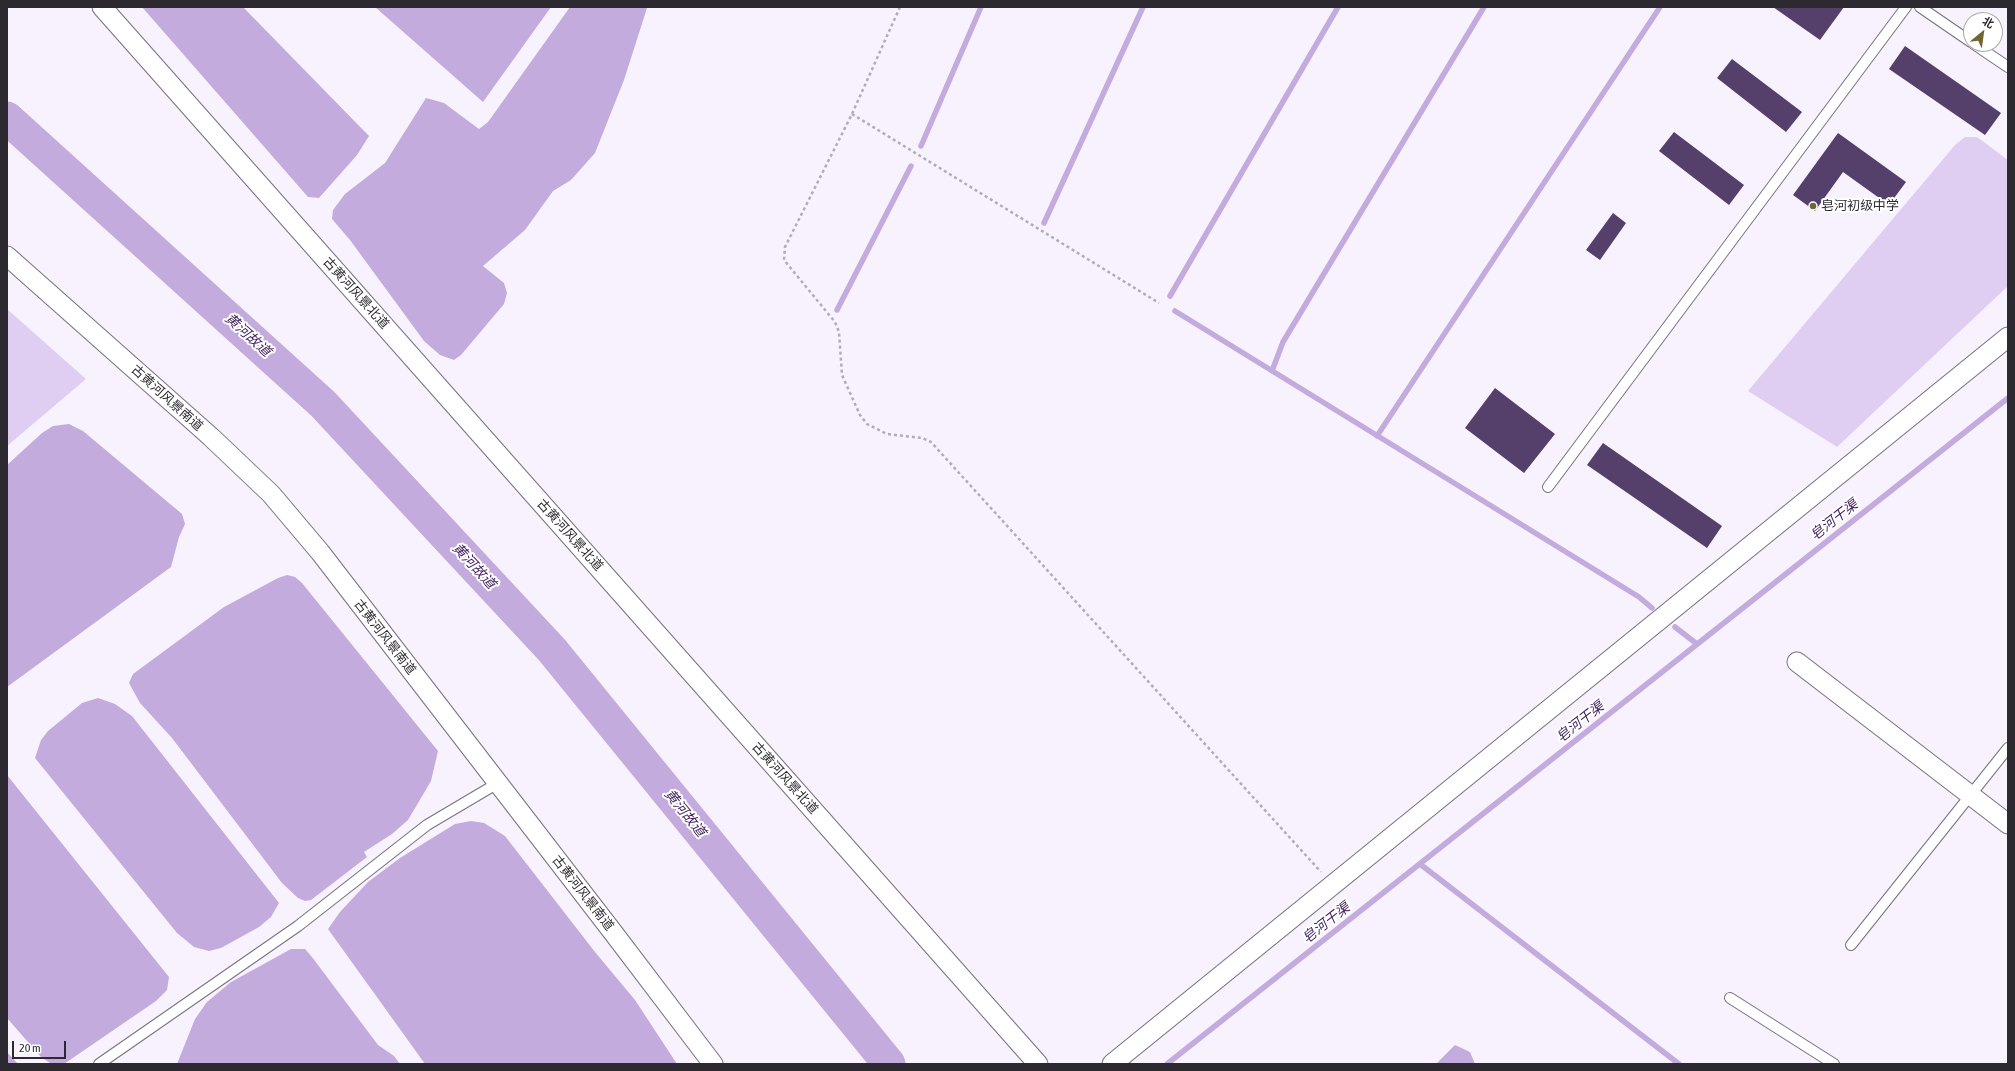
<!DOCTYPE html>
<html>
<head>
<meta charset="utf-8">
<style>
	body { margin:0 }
	#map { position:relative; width:2015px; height:1071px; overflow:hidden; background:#f7f2fe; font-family:"Asap Condensed","Noto Sans SC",sans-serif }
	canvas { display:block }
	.frame { position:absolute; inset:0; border:8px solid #2d2930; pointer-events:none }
	.north { position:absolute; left:1963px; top:12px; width:40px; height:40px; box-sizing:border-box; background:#fff; border:1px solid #aba9ac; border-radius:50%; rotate:29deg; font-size:11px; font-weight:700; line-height:16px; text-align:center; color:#2d2930 }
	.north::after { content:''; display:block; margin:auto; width:14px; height:18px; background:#716632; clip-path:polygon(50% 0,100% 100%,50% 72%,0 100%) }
	.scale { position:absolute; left:12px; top:1041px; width:54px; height:18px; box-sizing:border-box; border:2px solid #2d2930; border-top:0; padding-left:5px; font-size:12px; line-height:14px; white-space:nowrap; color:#2d2930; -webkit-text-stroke:3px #fff; paint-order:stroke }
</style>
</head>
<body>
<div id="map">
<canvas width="2015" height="1071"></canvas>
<div class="frame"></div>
<div class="north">北</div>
<div class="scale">20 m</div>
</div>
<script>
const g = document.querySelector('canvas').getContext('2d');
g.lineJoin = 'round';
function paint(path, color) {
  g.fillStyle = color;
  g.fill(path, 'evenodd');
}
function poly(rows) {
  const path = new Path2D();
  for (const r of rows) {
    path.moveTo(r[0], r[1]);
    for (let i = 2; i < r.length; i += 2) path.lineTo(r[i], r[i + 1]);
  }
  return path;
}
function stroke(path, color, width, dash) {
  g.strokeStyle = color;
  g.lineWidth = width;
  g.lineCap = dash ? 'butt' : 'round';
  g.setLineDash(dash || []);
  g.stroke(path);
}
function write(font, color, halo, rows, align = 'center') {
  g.font = font + ' "Asap Condensed","Noto Sans SC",sans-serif';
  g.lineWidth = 4;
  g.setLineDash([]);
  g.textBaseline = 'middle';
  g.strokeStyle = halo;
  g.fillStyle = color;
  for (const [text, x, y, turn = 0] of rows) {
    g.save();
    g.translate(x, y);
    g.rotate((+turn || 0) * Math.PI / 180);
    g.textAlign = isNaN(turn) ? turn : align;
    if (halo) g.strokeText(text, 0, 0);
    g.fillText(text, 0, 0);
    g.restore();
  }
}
paint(poly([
	[1965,137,1977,137,2008,160,2008,286,1837,447,1748,391,1955,145],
	[7,309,86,379,7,446]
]), '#dfcef2');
paint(poly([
	[142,7,243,7,369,136,357,155,319,198,308,197],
	[375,7,551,7,483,102],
	[570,7,647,8,624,80,595,153,571,180,553,191,525,230,483,266,504,283,507,293,504,304,461,355,454,360,440,355,424,341,350,240,332,219,333,210,345,194,385,163,426,98,444,103,479,129,488,122],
	[69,424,83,431,182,514,185,524,179,537,171,567,7,687,7,465,42,433,53,426],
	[287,575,295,577,302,583,438,751,431,781,408,820,392,834,364,852,367,857,311,900,305,901,298,898,282,883,172,738,140,703,129,683,133,674,224,607,278,578],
	[98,698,115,704,132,716,279,903,271,917,259,927,221,948,209,951,194,947,177,933,35,758,41,740,48,731,82,703],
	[7,775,169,977,167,990,156,1001,64,1064,50,1063,41,1057,7,1018],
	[471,821,484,823,505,836,595,952,635,1000,677,1064,425,1064,328,929,340,912,368,882,400,858,455,824],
	[291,949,305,949,312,957,378,1045,394,1056,400,1064,177,1064,195,1019,207,1002,231,982],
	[1455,1045,1470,1052,1475,1064,1436,1064],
	[7,1052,18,1064,7,1064]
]), '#c3abde');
stroke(poly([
	[921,146,981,7],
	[1044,223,1143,7],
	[1170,296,1338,7],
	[837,310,911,166],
	[1175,311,1639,597,1652,608],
	[1272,371,1283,342,1484,7],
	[1377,436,1660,7],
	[1675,627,1697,644],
	[1420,864,1679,1064],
	[1167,1064,2008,398]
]), '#c3abde', 5.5);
stroke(poly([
	[7,118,323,404,552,650,889,1064]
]), '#c3abde', 33);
paint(poly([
	[1773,7,1844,7,1820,40],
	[1905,46,2001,113,1985,135,1889,69],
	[1732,59,1802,112,1786,132,1717,78],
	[1674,132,1744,185,1729,205,1659,151],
	[1838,133,1906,182,1889,205,1843,172,1815,211,1793,195],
	[1613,213,1626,223,1600,260,1586,250],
	[1495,388,1555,434,1524,473,1465,428],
	[1603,443,1722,526,1707,548,1587,465]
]), '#553f6b');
const lane = poly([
	[1920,7,1971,42],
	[1974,44,2008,67],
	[1548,487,1906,7],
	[1851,945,2008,748],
	[1730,998,1834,1064],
	[99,1064,298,926,427,825,498,783]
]);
const street = poly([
	[102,7,1038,1064],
	[7,256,211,437,271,494,320,552,615,935,713,1064],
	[1797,662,2008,824],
	[1112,1064,2008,337]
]);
stroke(lane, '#787080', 12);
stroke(street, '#787080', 21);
stroke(poly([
	[900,7,852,114,785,247,784,260,835,322,839,332,842,375,860,415,867,424,887,434,922,438,931,442,1321,872],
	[852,114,1159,303]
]), '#b1adb7', 2.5, [3, 3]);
stroke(lane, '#fff', 10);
stroke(street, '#fff', 19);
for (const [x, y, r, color] of [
	[1813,206,4,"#716632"]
]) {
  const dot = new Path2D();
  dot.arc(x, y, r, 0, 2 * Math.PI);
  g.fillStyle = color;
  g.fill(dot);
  stroke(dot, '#fff', 1.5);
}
write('13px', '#2d2930', '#fff', [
	["皂河初级中学",1821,206]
], 'left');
write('13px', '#2d2930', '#fff', [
	["古黄河风景北道",356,293,48],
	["古黄河风景南道",167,398,42],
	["古黄河风景北道",570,535,48],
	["古黄河风景南道",385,637,52],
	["古黄河风景北道",785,778,48],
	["古黄河风景南道",583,893,52]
]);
write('italic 14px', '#3f1e5a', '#fff', [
	["黄河故道",248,335,42],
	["皂河干渠",1834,520,-38],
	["黄河故道",474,566,47],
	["皂河干渠",1580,722,-38],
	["黄河故道",685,813,51],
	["皂河干渠",1326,923,-38]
]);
</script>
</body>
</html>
